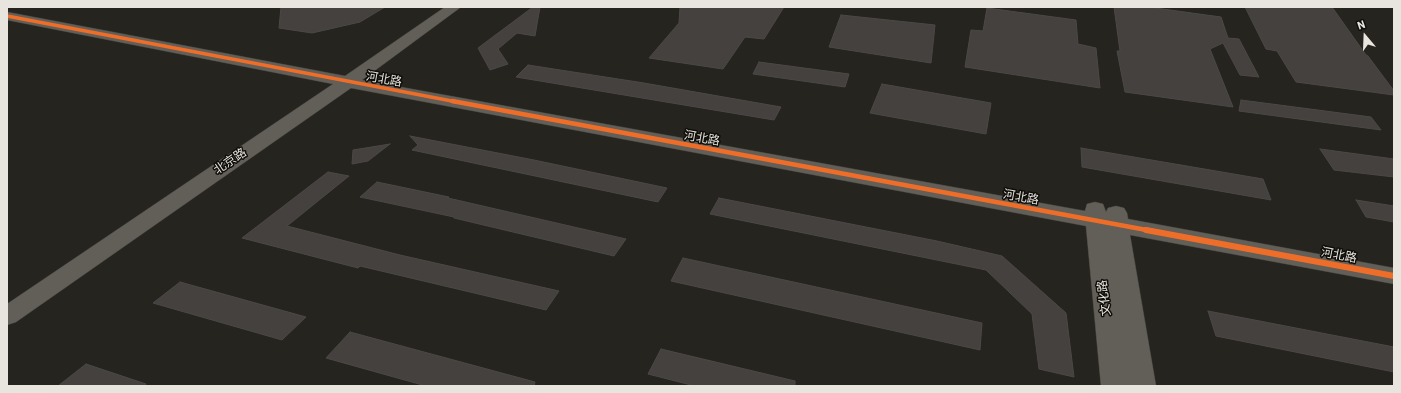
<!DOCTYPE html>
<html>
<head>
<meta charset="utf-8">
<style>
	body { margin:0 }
	#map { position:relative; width:1401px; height:393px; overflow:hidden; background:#26241f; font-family:Barlow,sans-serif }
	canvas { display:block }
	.frame { position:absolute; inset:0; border:8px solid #e8e5df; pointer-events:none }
	.north { position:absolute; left:1345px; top:16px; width:40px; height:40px; -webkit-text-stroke:3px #100e0a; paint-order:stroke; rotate:341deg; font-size:11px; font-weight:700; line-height:16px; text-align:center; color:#e8e5df }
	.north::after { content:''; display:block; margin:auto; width:14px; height:18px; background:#e8e5df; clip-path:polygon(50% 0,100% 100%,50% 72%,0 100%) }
</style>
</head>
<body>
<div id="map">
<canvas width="1401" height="393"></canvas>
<div class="frame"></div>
<div class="north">N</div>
</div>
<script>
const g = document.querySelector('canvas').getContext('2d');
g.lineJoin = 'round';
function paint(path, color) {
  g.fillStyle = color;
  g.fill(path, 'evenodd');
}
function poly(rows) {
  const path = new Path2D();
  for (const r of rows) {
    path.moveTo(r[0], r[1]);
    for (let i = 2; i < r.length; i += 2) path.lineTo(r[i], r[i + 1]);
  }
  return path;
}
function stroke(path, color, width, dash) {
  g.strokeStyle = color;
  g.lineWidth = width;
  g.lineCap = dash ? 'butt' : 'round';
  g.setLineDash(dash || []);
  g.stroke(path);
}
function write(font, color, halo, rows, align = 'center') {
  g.font = font + ' Barlow,"Noto Sans SC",sans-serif';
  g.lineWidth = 3;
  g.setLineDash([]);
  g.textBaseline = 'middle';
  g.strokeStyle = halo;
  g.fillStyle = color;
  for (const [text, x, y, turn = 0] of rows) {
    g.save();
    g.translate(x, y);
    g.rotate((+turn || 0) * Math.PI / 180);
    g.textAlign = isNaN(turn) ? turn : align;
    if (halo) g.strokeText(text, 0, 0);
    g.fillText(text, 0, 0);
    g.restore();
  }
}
const building = poly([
	[281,7,385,7,360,22,312,33,279,28,281,7],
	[533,7,540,7,535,36,517,33,498,49,508,64,490,70,478,48,533,7],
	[680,7,784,7,764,39,745,37,723,69,649,58,679,23,680,7],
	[1114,7,1148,7,1221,17,1228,38,1239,39,1259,77,1240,75,1223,43,1210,49,1233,107,1125,92,1117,51,1120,51,1114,7],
	[1245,7,1332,7,1366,55,1368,56,1394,91,1394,95,1296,82,1277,51,1266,49,1245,7],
	[987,8,1076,20,1078,44,1096,48,1100,88,965,67,971,30,983,31,987,8],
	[841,15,935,25,931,63,829,47,841,15],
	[759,62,849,74,845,87,753,74,759,62],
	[528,65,644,83,781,107,774,120,516,77,528,65],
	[882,84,991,103,986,134,870,113,882,84],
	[1241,100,1371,117,1381,130,1239,111,1241,100],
	[410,136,534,160,667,188,658,202,412,150,418,145,410,136],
	[390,144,368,161,352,164,353,150,390,144],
	[1081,148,1263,179,1271,200,1082,167,1081,148],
	[1320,149,1394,159,1394,177,1334,170,1320,149],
	[328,172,349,176,287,226,400,255,559,291,546,310,360,266,358,268,242,238,328,172],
	[377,182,449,197,448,198,626,239,614,256,454,218,454,217,360,197,377,182],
	[719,198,937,241,1002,256,1066,313,1074,377,1039,369,1032,314,986,270,710,214,719,198],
	[1356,200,1394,206,1394,222,1366,217,1356,200],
	[683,258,982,323,980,350,671,281,683,258],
	[180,282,306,317,282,340,153,303,180,282],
	[1208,311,1394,347,1394,372,1216,336,1208,311],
	[350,332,535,382,534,386,426,386,326,358,350,332],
	[661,349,795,381,795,386,695,386,648,374,661,349],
	[86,364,146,384,145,386,58,386,86,364]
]);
paint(building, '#44413f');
stroke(building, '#4b4847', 1);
const secondary = poly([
	[445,7,461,7,362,80,1085,211,1087,204,1095,202,1103,204,1106,212,1108,208,1116,206,1124,208,1127,213,1128,219,1394,268,1394,284,1130,235,1156,386,1101,386,1086,226,351,88,16,322,7,325,7,304,333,84,7,20,7,12,345,76,445,7]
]);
stroke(secondary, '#42403c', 1);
paint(secondary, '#625e58');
stroke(poly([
	[7,16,457,102]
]), '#ee6e29', 3.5);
stroke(poly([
	[452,101,1152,231]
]), '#ee6e29', 4.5);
stroke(poly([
	[1146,230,1394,276]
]), '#ee6e29', 6);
write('12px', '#e8e5df', '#100e0a', [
	["河北路",384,79,10],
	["河北路",702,138,10],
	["北京路",230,161,-34],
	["河北路",1021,197,10],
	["河北路",1339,255,11],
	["文化路",1104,298,-97]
]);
</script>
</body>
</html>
